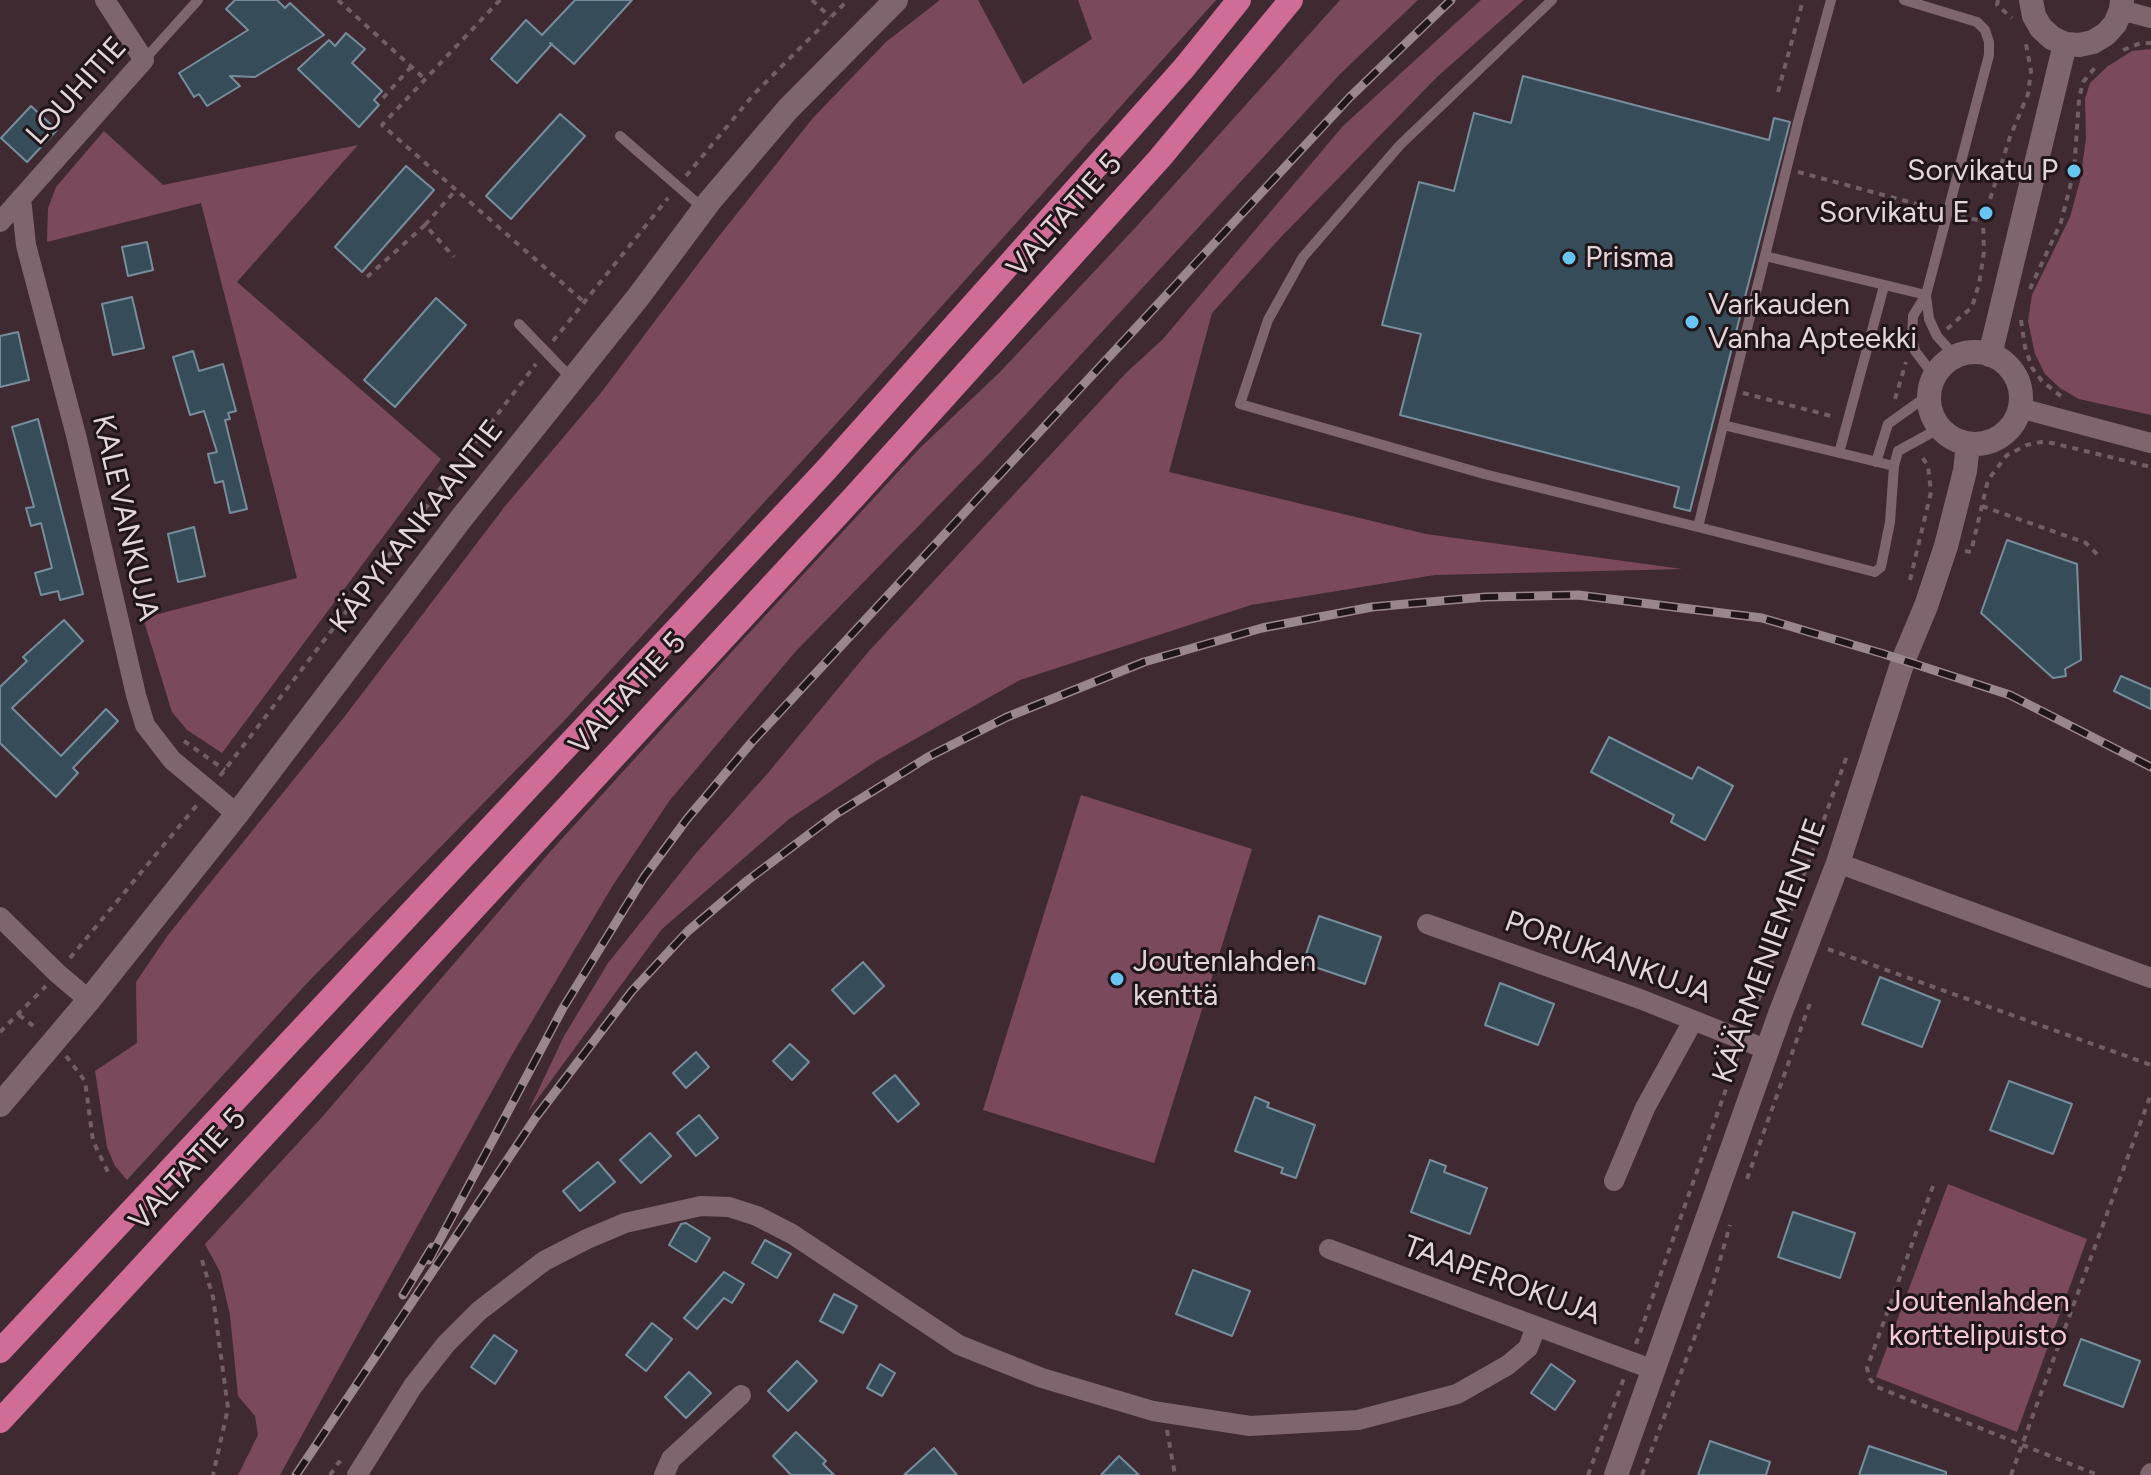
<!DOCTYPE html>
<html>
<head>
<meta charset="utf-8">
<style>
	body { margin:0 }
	canvas { display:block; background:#402a32 }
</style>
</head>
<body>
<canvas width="2151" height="1475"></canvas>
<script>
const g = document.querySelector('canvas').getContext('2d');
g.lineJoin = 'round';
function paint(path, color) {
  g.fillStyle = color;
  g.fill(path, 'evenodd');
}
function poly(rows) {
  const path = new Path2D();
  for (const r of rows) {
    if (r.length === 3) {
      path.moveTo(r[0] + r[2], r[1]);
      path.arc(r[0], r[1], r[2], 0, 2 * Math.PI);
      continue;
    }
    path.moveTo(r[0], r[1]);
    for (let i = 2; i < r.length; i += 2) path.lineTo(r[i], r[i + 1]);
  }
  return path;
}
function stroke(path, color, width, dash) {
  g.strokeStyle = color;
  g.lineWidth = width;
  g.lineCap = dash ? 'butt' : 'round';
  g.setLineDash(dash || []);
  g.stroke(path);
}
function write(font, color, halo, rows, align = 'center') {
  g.font = font + ' Figtree,sans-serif';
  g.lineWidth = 6;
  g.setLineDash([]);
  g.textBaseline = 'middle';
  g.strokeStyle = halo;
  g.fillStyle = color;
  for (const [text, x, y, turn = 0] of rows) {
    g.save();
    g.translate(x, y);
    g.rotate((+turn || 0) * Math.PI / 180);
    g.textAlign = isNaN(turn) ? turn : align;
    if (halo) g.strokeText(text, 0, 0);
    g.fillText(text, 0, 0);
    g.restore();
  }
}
paint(poly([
	[940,0,978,0,1023,84,1092,39,1078,0,1216,0,845,414,562,723,308,982,127,1180,115,1166,107,1147,95,1071,137,1043,136,982,168,935,345,716,506,505,600,394,716,240,812,119,886,42],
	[1340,0,1418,0,1341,73,990,453,796,651,670,800,613,885,513,1053,280,1475,238,1475,258,1435,255,1416,238,1396,230,1315,220,1272,205,1244,323,1116,549,853,738,645,920,448,1000,372,1136,227],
	[1481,0,1524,0,1437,77,1281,237,1212,313,1169,472,1426,534,1682,569,1435,575,1251,605,1020,680,878,760,789,819,662,929,528,1112,564,1036,608,963,697,852,768,773,869,651,1127,372,1163,339,1343,126],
	[2151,49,2151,415,2079,399,2060,388,2045,374,2035,354,2028,321,2032,295,2070,217,2080,181,2086,139,2085,99,2090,83,2108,66,2132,51],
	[104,131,163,185,358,145,237,282,441,459,222,753,187,730,172,712,143,618,297,578,201,203,47,242,48,208,56,187],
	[1081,795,1252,849,1154,1163,983,1110],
	[1948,1184,2087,1239,2017,1432,1876,1377]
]), '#7a495c');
const building = poly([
	[235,0,277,0,285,8,290,3,324,35,255,77,230,76,240,86,207,106,199,94,194,97,179,73,248,30,226,9,235,0],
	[575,0,632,0,574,64,550,43,552,44,517,83,491,59,526,20,542,35,575,0],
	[346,33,365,49,352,63,382,91,374,100,379,105,359,127,298,69,329,40,335,46,346,33],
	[1523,76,1769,140,1774,118,1790,122,1690,511,1674,507,1679,487,1400,415,1421,334,1382,325,1419,182,1454,191,1474,113,1511,123,1523,76],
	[31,106,57,130,27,162,1,138,31,106],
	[560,114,585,136,511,219,486,196,560,114],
	[406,166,434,190,362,272,335,247,406,166],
	[147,242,153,270,128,276,122,247,147,242],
	[132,297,144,348,113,355,102,304,132,297],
	[436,298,466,325,395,407,364,380,436,298],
	[18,332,29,380,0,387,0,336,18,332],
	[193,351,199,371,223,364,236,411,228,413,230,419,225,420,247,509,230,513,223,481,215,483,208,454,217,452,204,411,190,415,173,357,193,351],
	[38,419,83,594,60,600,58,591,41,595,35,573,52,568,41,523,31,526,26,508,34,507,12,427,38,419],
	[194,527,205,576,178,582,168,534,194,527],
	[2007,540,2077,564,2081,660,2065,669,2066,676,2053,678,1981,613,2007,540],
	[64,620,83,641,12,708,61,756,106,709,118,721,73,768,78,773,56,797,0,743,0,687,27,661,23,657,64,620],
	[2121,676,2151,689,2151,709,2114,691,2121,676],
	[1609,737,1692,779,1698,767,1733,786,1705,840,1671,822,1674,815,1591,772,1609,737],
	[1319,916,1381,937,1365,984,1303,963,1319,916],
	[863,962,884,986,854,1014,832,990,863,962],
	[1880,977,1940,1001,1922,1047,1862,1024,1880,977],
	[1500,983,1554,1004,1538,1045,1485,1025,1500,983],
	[790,1044,809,1062,792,1080,773,1061,790,1044],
	[696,1052,709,1067,686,1088,673,1073,696,1052],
	[895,1075,919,1104,898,1122,873,1093,895,1075],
	[2009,1081,2072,1104,2053,1154,1990,1130,2009,1081],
	[1255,1097,1269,1103,1267,1107,1315,1125,1296,1178,1281,1173,1283,1168,1235,1151,1255,1097],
	[699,1115,718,1138,696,1156,677,1133,699,1115],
	[650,1133,671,1156,641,1183,620,1160,650,1133],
	[1430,1160,1446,1166,1444,1172,1487,1188,1470,1234,1411,1212,1430,1160],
	[598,1162,615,1182,580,1211,563,1191,598,1162],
	[1793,1212,1855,1233,1840,1278,1778,1257,1793,1212],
	[686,1223,710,1238,696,1262,669,1245,681,1224,686,1223],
	[765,1240,791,1254,777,1278,752,1263,765,1240],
	[1193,1270,1250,1291,1232,1336,1176,1314,1193,1270],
	[724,1272,744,1284,732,1303,724,1298,697,1329,684,1318,724,1272],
	[834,1294,857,1306,843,1333,820,1321,834,1294],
	[652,1323,672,1339,646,1371,626,1355,652,1323],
	[494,1335,517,1351,495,1384,471,1367,494,1335],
	[2081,1339,2140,1361,2123,1407,2064,1385,2081,1339],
	[797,1361,817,1381,788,1411,768,1391,797,1361],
	[880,1364,895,1373,882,1396,867,1388,880,1364],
	[1551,1364,1575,1381,1555,1410,1531,1393,1551,1364],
	[689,1372,711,1393,686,1418,665,1397,689,1372],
	[796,1432,826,1461,823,1464,834,1475,791,1475,773,1456,796,1432],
	[1710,1441,1770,1462,1766,1475,1698,1475,1710,1441],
	[1869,1446,1946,1472,1946,1475,1859,1475,1869,1446],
	[934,1448,957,1475,904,1475,934,1448],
	[1119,1456,1139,1475,1101,1475,1119,1456]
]);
paint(building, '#364c58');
stroke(building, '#768e9c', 2);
stroke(poly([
	[338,0,426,80],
	[500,0,382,125,584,302],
	[812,0,830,17],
	[1998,0,1997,5,2012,18],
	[2123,50,2141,43,2151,43],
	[1778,92,1803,0],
	[383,98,411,67],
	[1798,172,1936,209],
	[686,176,754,94,848,0],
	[1960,216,1982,221],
	[425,225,455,191],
	[367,277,425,225,454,257],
	[2030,289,2061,222,2074,171,2079,99,2083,82,2098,64],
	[2021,320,2025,347,2032,368,2042,381,2062,397],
	[1947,329,1972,307,1979,284,1984,252,1983,221,2010,137,2028,94,2031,71,2026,44],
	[553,341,668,198],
	[1743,393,1835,417],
	[1895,399,1906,362],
	[1982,506,2086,543,2101,558],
	[1965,551,1971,552,1988,480,2007,455,2027,445,2041,442,2052,443,2151,467],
	[1910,580,1931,492,1928,466,1920,454],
	[184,741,225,770],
	[220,776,536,364],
	[1828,949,2151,1065],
	[70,958,197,805],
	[19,1015,36,1028],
	[1750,1023,1848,753],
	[0,1032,46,986],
	[66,1056,85,1081,93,1141,108,1172],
	[1747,1179,1810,1003],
	[1933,1186,1867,1368,1870,1379,1877,1387,2098,1475],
	[202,1260,213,1297,228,1408,213,1475],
	[1636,1344,1737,1058],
	[1167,1430,1175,1475],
	[330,1475,339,1462,341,1464],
	[1588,1475,1624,1378],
	[1642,1475,1708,1302,1730,1225],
	[2011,1475,2151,1094]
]), '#725e65', 4, [6, 6]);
stroke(poly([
	[1552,0,1400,145,1303,257,1268,320,1240,404,1484,474,1698,527],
	[1831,0,1798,122,1698,527,1875,572,1881,567,1890,522,1894,466,1898,451,1940,428],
	[1904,0,1977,22,1985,30,1989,42,1989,55,1926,295,1913,316,1912,338,1915,351,1935,377],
	[144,60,198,0],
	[620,136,704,209],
	[1765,256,1926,295],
	[1926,295,1929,319,1937,336,1956,357],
	[519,324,573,380],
	[1723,425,1894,466],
	[1839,453,1884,286],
	[1876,462,1888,424,1930,394]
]), '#7f666e', 10);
stroke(poly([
	[2121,10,2151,18],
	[21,198,26,245,77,439,136,695,145,725,172,760,237,814],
	[0,222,144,60,105,0],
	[2020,408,2151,443],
	[1838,863,2151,978],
	[0,917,57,973,89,1000],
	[1427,924,1640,999,1768,1050],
	[1614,1181,1645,1108,1693,1021],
	[1329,1249,1654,1370],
	[357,1475,413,1386,446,1344,479,1311,544,1261,587,1239,625,1223,701,1206,729,1207,757,1216,792,1234,959,1345,1042,1378,1153,1411,1250,1426,1358,1420,1457,1394,1508,1365,1528,1348,1536,1327],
	[664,1475,671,1459,741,1395],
	[2150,1475,2151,1473]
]), '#7f666e', 20);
stroke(poly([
	[2031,0,2034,16,2041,28,2052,38,2065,44,2079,45,2093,42,2106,34,2115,24,2121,10,2122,0],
	[1975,398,46],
	[1990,355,2065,44],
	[0,1105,89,1000,237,814,460,520,639,296,709,202,788,109,896,0],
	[1616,1475,1780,1014,1838,863,1903,661,1926,606,1946,546,1965,471,1968,444]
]), '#7f666e', 24);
stroke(poly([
	[0,1351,825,471,1184,68,1239,0],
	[0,1421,854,497,1160,158,1291,0]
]), '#d06d96', 24);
const rail = poly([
	[429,1260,563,1008,644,877,687,819,751,743,1350,97,1451,0],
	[403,1295,432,1247],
	[296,1475,536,1117,632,991,688,931,748,880,836,814,928,757,1007,717,1144,662,1262,628,1372,607,1485,597,1578,595,1762,618,1884,654,2010,695,2151,767]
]);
stroke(rail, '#99878d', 9);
stroke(rail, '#20161a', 6, [18]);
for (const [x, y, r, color] of [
	[2074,171,8,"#68c4f0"],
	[1986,213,8,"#68c4f0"],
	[1569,258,8,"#68c4f0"],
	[1692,322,8,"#68c4f0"],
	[1117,979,8,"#68c4f0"]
]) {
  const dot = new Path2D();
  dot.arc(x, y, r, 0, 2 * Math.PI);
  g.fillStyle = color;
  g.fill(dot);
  stroke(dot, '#20161a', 3);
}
write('30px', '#e4d5da', '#20161a', [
	["LOUHITIE",77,91,-48],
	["VALTATIE 5",1065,216,-48],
	["KALEVANKUJA",125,518,77],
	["KÄPYKANKAANTIE",417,527,-52],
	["VALTATIE 5",628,694,-47],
	["KÄÄRMENIEMENTIE",1770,951,-70],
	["PORUKANKUJA",1608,958,20],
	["VALTATIE 5",188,1170,-47],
	["TAAPEROKUJA",1502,1281,20]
]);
write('30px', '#e4d5da', '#20161a', [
	["Sorvikatu P",2058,171,"right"],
	["Sorvikatu E",1970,213,"right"],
	["Prisma",1585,258],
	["Varkauden",1708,305],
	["Vanha Apteekki",1708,339],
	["Joutenlahden",1133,962],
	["kenttä",1133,996]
], 'left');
write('30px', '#f4c9d8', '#20161a', [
	["Joutenlahden",1978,1302],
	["korttelipuisto",1978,1336]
]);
</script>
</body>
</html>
